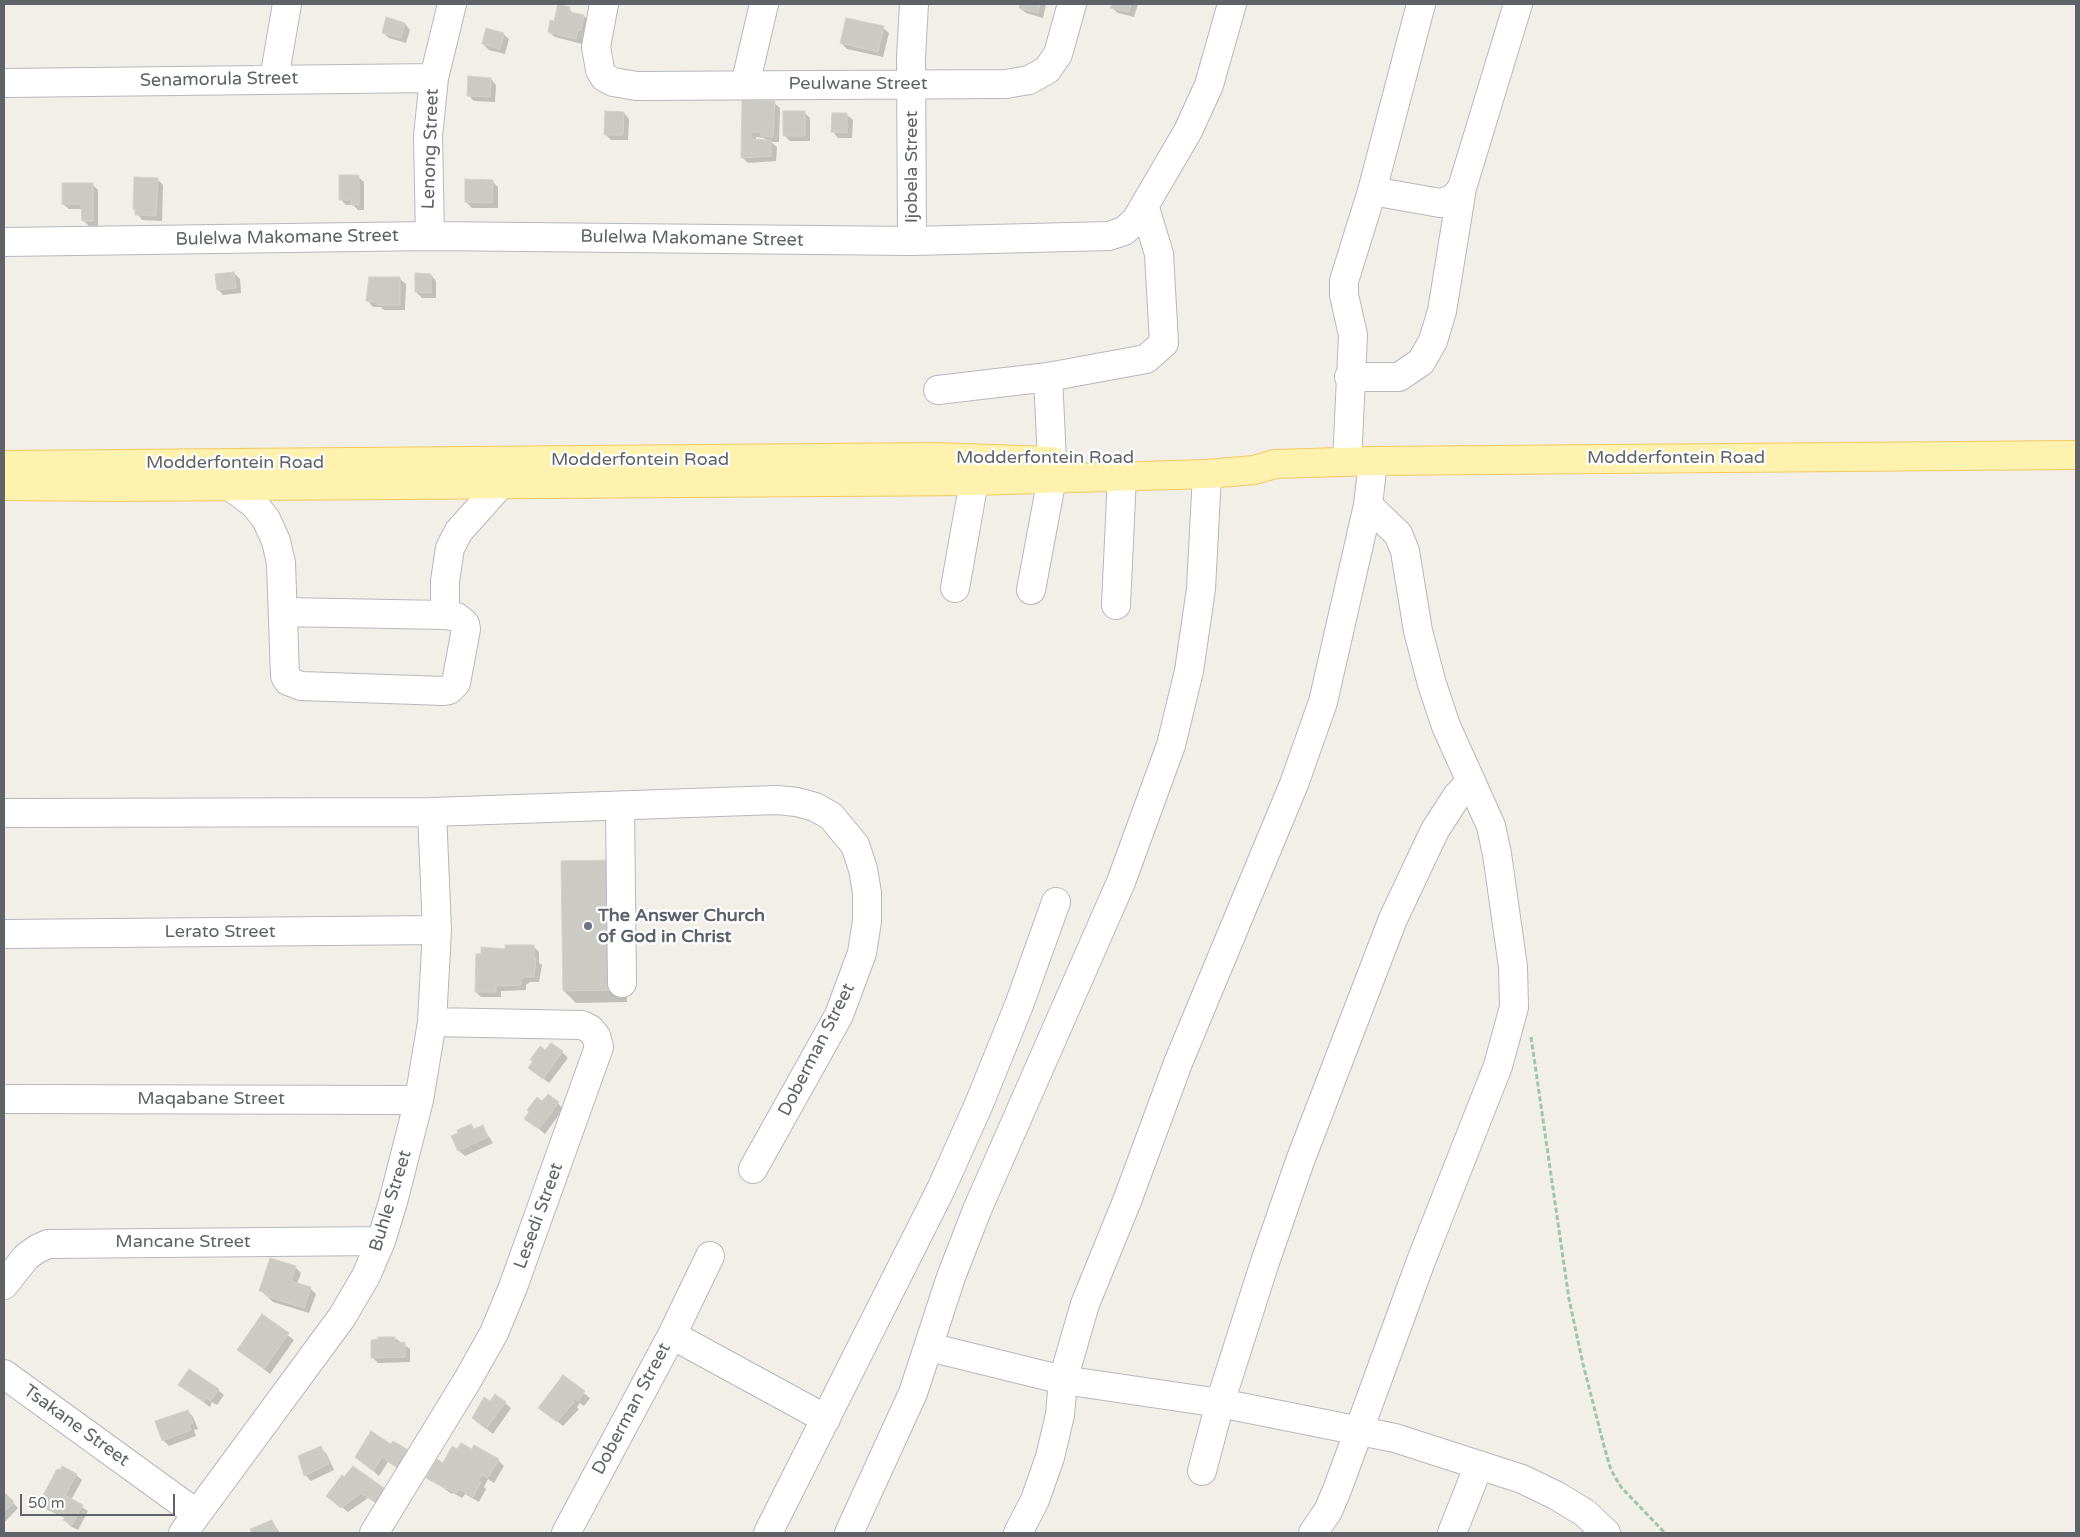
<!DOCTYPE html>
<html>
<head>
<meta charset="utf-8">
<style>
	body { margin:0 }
	#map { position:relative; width:2080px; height:1537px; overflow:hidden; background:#f1efe8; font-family:"Varela Round",sans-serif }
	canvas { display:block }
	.frame { position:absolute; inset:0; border:5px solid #5f6368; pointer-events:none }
	.scale { position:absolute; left:20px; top:1494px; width:155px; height:22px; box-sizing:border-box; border:2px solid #5f6368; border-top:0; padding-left:6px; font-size:15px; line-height:18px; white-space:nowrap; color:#5f6368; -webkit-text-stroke:4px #fff; paint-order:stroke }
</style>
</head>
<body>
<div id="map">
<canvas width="2080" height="1537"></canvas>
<div class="frame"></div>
<div class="scale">50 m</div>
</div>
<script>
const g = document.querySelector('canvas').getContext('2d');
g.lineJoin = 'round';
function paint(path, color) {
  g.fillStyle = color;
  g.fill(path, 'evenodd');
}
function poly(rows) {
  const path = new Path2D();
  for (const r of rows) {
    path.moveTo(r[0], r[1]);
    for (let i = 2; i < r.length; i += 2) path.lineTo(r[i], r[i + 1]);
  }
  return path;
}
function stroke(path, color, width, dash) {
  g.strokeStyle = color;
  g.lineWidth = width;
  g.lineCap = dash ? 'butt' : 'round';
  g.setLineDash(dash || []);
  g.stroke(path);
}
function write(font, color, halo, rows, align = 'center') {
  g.font = font + ' "Varela Round",sans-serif';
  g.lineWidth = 4.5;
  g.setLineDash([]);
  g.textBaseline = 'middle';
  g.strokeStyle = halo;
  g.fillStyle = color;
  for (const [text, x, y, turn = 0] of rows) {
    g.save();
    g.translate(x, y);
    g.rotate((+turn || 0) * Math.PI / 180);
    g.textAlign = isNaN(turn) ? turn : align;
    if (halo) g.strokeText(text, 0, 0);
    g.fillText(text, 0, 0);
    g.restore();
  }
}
paint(poly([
	[1021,4,1046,4,1043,18,1026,13,1020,8],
	[1113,4,1138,4,1134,17,1118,13,1112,8],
	[569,8,574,15,584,16,590,22,587,35,583,35,582,44,555,37,549,32],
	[405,24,410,30,406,43,389,38,383,33],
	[883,28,889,33,883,57,847,49,841,43],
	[503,34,509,39,505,54,489,50,483,44],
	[491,79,496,85,495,102,474,101,468,95],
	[744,102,774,103,780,108,779,142,771,142,777,147,776,161,748,163,742,157],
	[756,137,764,138,767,141,756,141],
	[804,112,810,118,810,141,790,141,784,135],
	[624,113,629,119,628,140,611,140,605,134],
	[847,115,853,120,852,138,838,138,833,132],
	[358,177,364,182,364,210,358,210,353,205,346,205,341,200],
	[157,179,163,185,162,221,142,220,134,209],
	[492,181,498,187,498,208,472,208,466,202],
	[92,184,98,190,98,226,89,226,83,220,83,209,69,209,63,204],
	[234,273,240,279,241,293,223,295,218,289],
	[431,275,436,281,436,298,422,298,416,292],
	[400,279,406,284,405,310,384,310,381,307,373,307,368,301],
	[625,874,627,1002,576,1003,564,991],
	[533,946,539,952,539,963,542,965,539,982,530,982,526,985,526,990,501,991,501,997,481,997,476,992,506,950],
	[546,1052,562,1052,568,1058,549,1083,536,1073],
	[542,1103,558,1103,563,1109,545,1134,526,1118],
	[471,1125,475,1130,482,1126,493,1143,465,1156,459,1151,453,1137],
	[295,1267,301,1273,297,1284,310,1288,316,1294,309,1313,273,1302,261,1291],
	[263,1316,294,1340,270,1374,239,1350],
	[395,1338,410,1349,410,1362,378,1363,372,1357],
	[563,1377,590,1398,584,1406,580,1403,577,1407,579,1409,563,1426,540,1408],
	[180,1385,218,1390,224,1395,217,1405,212,1402,210,1407],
	[496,1396,511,1408,493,1434,473,1418],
	[188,1411,193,1417,198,1429,194,1430,196,1436,169,1446,163,1440],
	[372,1433,405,1473,388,1462,379,1476,365,1464],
	[320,1447,326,1453,334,1470,311,1481,305,1475],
	[458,1451,472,1451,498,1460,504,1466,494,1483,488,1479,484,1487,486,1489,479,1502,465,1494,462,1498,453,1493,452,1494,428,1478],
	[76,1475,82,1480,71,1500,88,1511,78,1530,70,1526,65,1518,46,1509,41,1503],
	[383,1489,388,1495,380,1506,368,1498,348,1512,328,1496],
	[4,1494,18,1508,4,1523],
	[272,1521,280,1533,252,1533,251,1529]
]), '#0003');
const building = poly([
	[558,4,570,7,569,12,584,15,581,30,578,30,576,39,548,32,550,20,554,21,558,4],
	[1020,4,1040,4,1038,13,1019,8,1020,4],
	[1112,4,1131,4,1129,12,1110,8,1112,4],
	[386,17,405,23,401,38,382,33,386,17],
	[846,18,884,26,878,52,840,43,846,18],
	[486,28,504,33,500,49,482,44,486,28],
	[468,76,491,78,490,97,467,96,468,76],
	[742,100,775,101,773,137,761,136,761,132,751,132,751,139,771,140,771,156,741,158,742,100],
	[605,111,624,112,623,135,604,135,605,111],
	[783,111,805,111,805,136,783,136,783,111],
	[832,113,847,113,847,133,831,132,832,113],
	[339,175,359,175,359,205,351,205,351,200,339,200,339,175],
	[134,177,158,178,156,216,135,215,135,209,133,209,134,177],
	[465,179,493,180,492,203,465,202,465,179],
	[62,183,93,183,93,221,82,221,81,204,62,204,62,183],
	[234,272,236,288,217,290,215,274,234,272],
	[415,273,431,274,431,293,415,292,415,273],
	[369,277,400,277,400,305,377,305,377,302,366,301,369,277],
	[613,860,615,990,563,991,561,861,613,860],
	[505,945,534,945,534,958,536,958,534,977,524,977,521,979,521,985,496,986,496,992,475,992,476,954,481,954,481,947,505,949,505,945],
	[551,1043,563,1051,543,1079,528,1068,533,1061,530,1060,540,1046,545,1050,551,1043],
	[548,1094,559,1102,539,1129,524,1119,529,1112,527,1110,537,1097,542,1101,548,1094],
	[471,1124,474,1129,483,1125,488,1137,458,1151,451,1136,458,1133,457,1130,471,1124],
	[270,1258,296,1266,291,1281,311,1287,304,1308,266,1296,266,1293,259,1291,270,1258],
	[262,1314,289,1333,264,1369,237,1350,262,1314],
	[378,1337,395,1337,395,1343,405,1342,405,1357,371,1358,371,1340,378,1339,378,1337],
	[189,1369,219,1389,211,1401,206,1398,204,1402,178,1385,189,1369],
	[563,1375,585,1391,578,1401,574,1398,572,1401,574,1402,557,1422,538,1408,563,1375],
	[495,1394,506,1402,486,1429,472,1418,484,1397,490,1401,495,1394],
	[188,1410,193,1423,189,1425,191,1430,162,1441,155,1421,188,1410],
	[371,1431,391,1444,393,1441,410,1451,399,1469,382,1457,373,1471,355,1457,371,1431],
	[461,1443,472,1449,474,1445,499,1459,488,1478,482,1475,478,1481,481,1482,473,1497,459,1489,456,1493,447,1488,446,1489,426,1478,437,1459,443,1463,452,1446,457,1449,461,1443],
	[321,1446,329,1464,304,1476,298,1456,321,1446],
	[62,1466,77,1474,65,1495,83,1505,72,1525,63,1520,65,1517,39,1503,57,1469,60,1470,62,1466],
	[353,1466,384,1488,374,1501,361,1493,341,1508,326,1496,342,1475,344,1477,353,1466],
	[4,1492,14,1502,4,1512,4,1492],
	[272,1520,278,1533,252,1533,250,1529,272,1520]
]);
paint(building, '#cccac5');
stroke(building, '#d6d1c6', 1);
const minor = poly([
	[604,4,596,47,600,70,604,77,613,82,637,86,1006,84,1029,80,1047,70,1058,54,1072,4],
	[274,79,287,4],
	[4,83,434,78],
	[745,85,764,4],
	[1372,191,1440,203,1453,199,1462,188,1518,4],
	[430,236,428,136,434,78,452,4],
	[912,241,911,57,914,4],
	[4,242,430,236,912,241,1109,236,1124,231,1136,220,1188,131,1209,85,1232,4],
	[1048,377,1052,461],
	[1349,377,1399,377,1421,362,1433,341,1442,311,1462,188],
	[938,390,1048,377,1146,359,1164,343,1159,254,1145,208],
	[1347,462,1353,335,1344,295,1344,281,1372,191,1421,4],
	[230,486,254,504,266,519,276,541,281,563,285,676,288,681,301,686,444,691,449,690,456,683,466,629,465,624,457,617,445,615,284,612],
	[955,588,974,481],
	[1031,590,1052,478],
	[1116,605,1122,476],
	[445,615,445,581,450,548,459,531,501,484],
	[620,806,622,983],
	[4,813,432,812,777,800,797,802,815,807,831,816,855,845,863,869,867,893,867,921,862,953,839,1015,753,1169],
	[4,934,437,930],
	[4,1099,419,1100],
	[4,1285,26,1257,37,1249,48,1244,381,1241],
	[672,1335,826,1419],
	[929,1347,1063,1380,1220,1403,1395,1438,1522,1479,1557,1496,1585,1513,1606,1533],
	[4,1374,197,1514],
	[1202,1471,1220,1403,1264,1265,1300,1161,1393,919,1435,830,1457,796,1471,781],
	[183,1533,342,1317,366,1276,381,1241,393,1202,419,1100,432,1022,437,930,432,812],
	[374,1533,467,1381,494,1333,513,1287,599,1047,596,1036,590,1029,582,1025,432,1022],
	[566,1533,672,1335,710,1256],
	[768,1533,941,1189,979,1104,1019,1005,1056,902],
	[849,1533,913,1393,951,1277,977,1210,1121,882,1171,745,1189,671,1201,589,1207,474],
	[1018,1533,1035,1500,1050,1457,1060,1415,1063,1380,1085,1304,1127,1201,1178,1063,1294,784,1323,702,1368,505,1373,461],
	[1313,1533,1328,1511,1337,1490,1421,1261,1498,1066,1514,1007,1513,967,1497,854,1491,826,1446,726,1432,684,1418,631,1405,551,1398,534,1368,505],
	[1452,1533,1479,1465]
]);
const major = poly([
	[4,465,934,457,1052,461],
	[4,486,115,487,974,481,1207,474,1254,470,1275,464,1373,461,2076,455]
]);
stroke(minor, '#b5b8bc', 30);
stroke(major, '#f2c960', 30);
stroke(poly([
	[1531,1037,1569,1299,1583,1364,1604,1446,1611,1470,1621,1487,1665,1533]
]), '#9cc7a9', 3, [5, 2.5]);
stroke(minor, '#fff', 28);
stroke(major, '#fff2af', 28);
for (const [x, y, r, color] of [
	[588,926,5,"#6b7280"]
]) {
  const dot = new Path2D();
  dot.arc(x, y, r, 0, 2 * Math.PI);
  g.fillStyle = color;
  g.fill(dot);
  stroke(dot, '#fff', 2);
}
write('18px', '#5f6368', '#fff', [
	["Senamorula Street",219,80,-1],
	["Peulwane Street",858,84],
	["Lenong Street",431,149,-88],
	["Ijobela Street",912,167,-90],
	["Bulelwa Makomane Street",287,238,-1],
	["Bulelwa Makomane Street",692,239,1],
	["Modderfontein Road",1045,458],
	["Modderfontein Road",1676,458],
	["Modderfontein Road",640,460],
	["Modderfontein Road",235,463],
	["Lerato Street",220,932],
	["Doberman Street",817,1050,-63],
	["Maqabane Street",211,1099],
	["Buhle Street",391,1201,-73],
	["Lesedi Street",539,1216,-70],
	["Mancane Street",183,1242],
	["Doberman Street",632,1409,-62],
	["Tsakane Street",76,1426,36]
]);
write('bold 18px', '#5b616d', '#fff', [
	["The Answer Church",598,916],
	["of God in Christ",598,937]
], 'left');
</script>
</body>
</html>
